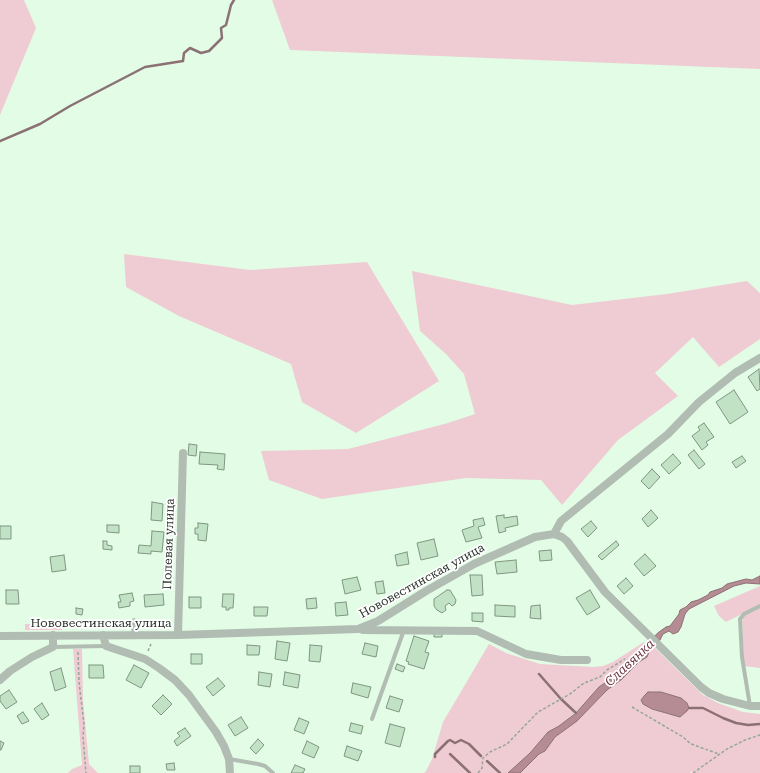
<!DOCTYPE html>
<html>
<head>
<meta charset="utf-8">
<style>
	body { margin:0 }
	canvas { display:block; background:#e2fce5 }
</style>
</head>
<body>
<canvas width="760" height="773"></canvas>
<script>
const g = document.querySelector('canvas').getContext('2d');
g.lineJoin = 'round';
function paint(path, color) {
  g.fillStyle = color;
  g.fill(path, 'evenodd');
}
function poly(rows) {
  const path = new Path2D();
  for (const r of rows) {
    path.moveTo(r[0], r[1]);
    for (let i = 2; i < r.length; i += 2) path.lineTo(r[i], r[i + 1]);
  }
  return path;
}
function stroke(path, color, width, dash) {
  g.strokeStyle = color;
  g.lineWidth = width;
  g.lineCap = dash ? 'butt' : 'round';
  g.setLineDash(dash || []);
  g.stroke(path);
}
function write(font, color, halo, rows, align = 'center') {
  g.font = font + ' "Roboto Serif",serif';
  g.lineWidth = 3.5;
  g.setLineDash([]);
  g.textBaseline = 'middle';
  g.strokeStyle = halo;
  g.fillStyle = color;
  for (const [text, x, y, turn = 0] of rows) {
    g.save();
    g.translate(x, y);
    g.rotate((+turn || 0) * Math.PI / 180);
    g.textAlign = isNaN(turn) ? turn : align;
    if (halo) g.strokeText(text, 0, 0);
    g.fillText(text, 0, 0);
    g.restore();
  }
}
paint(poly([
	[0,0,24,0,36,28,0,115],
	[272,0,760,0,760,69,290,50],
	[124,254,250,270,367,262,439,381,356,433,302,402,291,364,179,316,126,287],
	[412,271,572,305,667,294,747,281,760,293,760,339,719,367,693,337,655,373,678,396,618,440,562,505,541,480,466,478,322,499,269,480,261,451,348,449,448,423,475,414,464,374,446,354,420,331],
	[760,586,760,668,744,666,742,614,726,622,719,616,714,606],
	[25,624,62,624,62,630,25,630],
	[644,642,646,644,628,663,616,671,609,680,599,687,582,707,559,726,548,732,530,753,508,773,424,773,426,771,432,759,443,722,489,644,506,653,540,664,593,667,603,666,613,662],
	[654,647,703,695,718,703,732,708,743,712,760,714,760,773,692,773,692,771,690,773,520,773,539,754,545,751,555,737,577,721,607,690,621,680,639,662,646,658,649,652],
	[648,692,661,692,681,698,687,703,689,708,687,711,680,717,652,709,643,704,645,695],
	[73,649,82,649,83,700,89,764,98,773,68,773,72,769,82,765]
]), '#efccd3');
const water = poly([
	[760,576,760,584,746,583,734,586,689,609,685,614,681,627,678,632,673,634,669,631,663,634,660,640,649,652,647,657,639,662,621,680,607,690,577,721,555,737,545,751,539,754,520,773,508,773,530,753,548,732,559,726,576,713,599,687,612,678,616,671,628,663,638,651,659,632,666,627,670,626,679,614,680,610,686,607,691,602,698,600,708,595,710,592,722,588,727,584,746,579,752,580,760,576],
	[648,692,661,692,681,698,687,703,689,708,687,711,680,717,652,709,643,704,641,700,645,695,648,692]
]);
paint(water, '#b58b94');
stroke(water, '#8b7074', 1);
stroke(poly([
	[0,141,40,124,70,106,145,67,183,61,184,53,190,48,201,53,209,51,222,38,221,28,226,25,231,5,234,0],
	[539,674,561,699,576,713],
	[689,708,703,708,723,718,736,723,748,725,760,724],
	[450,754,470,773],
	[435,757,435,754,448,741,450,740,455,743,461,740,469,744,481,756],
	[487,761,500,773]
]), '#8b7074', 2.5);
const building = poly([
	[759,369,760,389,757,391,748,377,759,369],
	[734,390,748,412,730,424,716,402,734,390],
	[704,423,714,437,706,442,708,445,702,450,692,436,700,430,698,427,704,423],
	[189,444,197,445,196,456,188,455,189,444],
	[694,450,705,464,699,469,688,455,694,450],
	[200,452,225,454,224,470,217,469,218,465,199,464,200,452],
	[673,454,681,463,669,474,661,465,673,454],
	[742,456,746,461,736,468,732,462,742,456],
	[652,469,660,477,649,489,641,481,652,469],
	[152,502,163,504,162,521,151,520,152,502],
	[651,510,658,518,648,527,642,519,651,510],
	[504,515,504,518,517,516,518,525,505,528,506,531,499,533,496,516,504,515],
	[483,518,485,525,478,527,482,538,466,542,462,530,474,526,473,520,483,518],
	[591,521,597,528,588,537,581,529,591,521],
	[198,523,208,524,206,541,198,540,198,534,195,534,195,528,198,528,198,523],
	[107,525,119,525,119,533,107,532,107,525],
	[0,526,11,526,11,539,0,539,0,526],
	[152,531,164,532,162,552,151,551,151,554,138,553,139,545,151,546,152,531],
	[434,539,438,556,421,560,417,543,434,539],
	[103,541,107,541,107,545,112,546,112,550,103,549,103,541],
	[616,541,619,545,602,560,598,556,616,541],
	[551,550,552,560,540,561,539,551,551,550],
	[407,552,409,564,397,566,395,555,407,552],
	[645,554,656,566,644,576,634,564,645,554],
	[64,555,66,570,52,572,50,557,64,555],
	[516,560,517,572,497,574,495,562,516,560],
	[470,575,482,575,483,595,472,596,470,575],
	[357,577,361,590,345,594,342,580,357,577],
	[626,578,633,586,624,594,617,586,626,578],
	[383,581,385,593,377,594,375,582,383,581],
	[6,590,18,590,19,604,6,604,6,590],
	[447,590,450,590,456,600,455,604,452,606,449,603,445,606,446,610,442,613,437,610,434,606,434,599,447,590],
	[590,590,600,607,587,615,576,598,590,590],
	[132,593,134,601,130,602,130,606,119,608,118,602,121,602,119,595,132,593],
	[163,594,164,605,145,607,144,595,163,594],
	[223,594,234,594,233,608,229,608,229,610,226,610,226,607,222,607,223,594],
	[189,597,201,597,201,608,189,608,189,597],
	[316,598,317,608,307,609,306,599,316,598],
	[346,602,348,615,336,616,335,603,346,602],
	[495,605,515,606,515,617,495,616,495,605],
	[540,605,541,619,530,618,531,606,540,605],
	[254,607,268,607,267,616,254,616,254,607],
	[76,608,83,609,82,615,76,614,76,608],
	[472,613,483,613,483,622,472,621,472,613],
	[434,632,442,632,442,637,434,637,434,632],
	[414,636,429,641,425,652,429,653,424,669,408,664,409,662,406,661,414,636],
	[277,641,290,643,287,661,275,659,277,641],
	[365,643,378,646,376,657,362,654,365,643],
	[247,645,260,646,259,655,247,655,247,645],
	[310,645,322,646,320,662,309,661,310,645],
	[191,654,202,654,202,664,191,664,191,654],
	[397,664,405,667,403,672,395,669,397,664],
	[89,665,103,665,104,678,89,678,89,665],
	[134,665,149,673,141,688,126,680,134,665],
	[61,668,66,687,55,691,50,672,61,668],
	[259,672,272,674,270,687,258,685,259,672],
	[285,672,300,675,298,688,283,685,285,672],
	[218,678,225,686,213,696,206,687,218,678],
	[353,683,371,687,368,698,351,693,353,683],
	[9,690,17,702,6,709,0,701,0,696,9,690],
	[163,695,172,704,161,715,152,706,163,695],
	[390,696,403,700,399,712,386,708,390,696],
	[42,703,49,715,42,720,34,709,42,703],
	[23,712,29,721,22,724,17,716,23,712],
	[241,717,248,728,235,736,228,725,241,717],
	[299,718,309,722,304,734,294,730,299,718],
	[351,723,363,726,361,734,349,731,351,723],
	[390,724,405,728,400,747,385,743,390,724],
	[185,728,191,736,177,746,174,741,180,736,177,733,185,728],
	[258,739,264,745,256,754,250,748,258,739],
	[0,741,4,743,1,750,0,750,0,741],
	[307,741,319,747,314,758,302,753,307,741],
	[347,746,362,751,358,761,344,756,347,746],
	[174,763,175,770,167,770,166,764,174,763],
	[295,765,305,769,303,773,291,773,295,765],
	[130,766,140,766,140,773,130,773,130,766]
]);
paint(building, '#c1e2c5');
stroke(building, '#7f9781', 1);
stroke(poly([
	[148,651,151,644],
	[78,652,79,682,84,724,83,737,86,773],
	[632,707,683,737,691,744,719,754],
	[478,773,482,768,483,758,490,752,507,744,538,712,570,694,584,683,600,677,607,670,625,659],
	[693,773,727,749,745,740,760,735]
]), '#94a796', 1.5, [3, 2]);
stroke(poly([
	[133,635,134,620],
	[53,647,106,646],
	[750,706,742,657,740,619,744,614,760,606],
	[372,719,404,630],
	[229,759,258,764,265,766,273,773]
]), '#b1bcb2', 4);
stroke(poly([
	[554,534,561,521,668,434,699,402,735,373,760,358],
	[363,630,477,631,526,654,561,660,587,660],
	[103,635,106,646,145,659,159,668,175,680,189,695,216,732,224,746,229,759,230,773],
	[178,635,183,453],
	[0,636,178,635,358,629,378,621,426,591,474,564,535,537,554,534,562,537,567,541,605,592,701,687,709,693,723,699,750,706,760,706],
	[0,680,10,671,32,657,53,647,53,635]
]), '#b1bcb2', 8);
write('12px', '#29322a', '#fff', [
	["Полевая улица",169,544,-88],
	["Нововестинская улица",422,581,-29],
	["Нововестинская улица",101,623]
]);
write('italic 13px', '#6e3544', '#fff', [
	["Славянка",630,663,-43]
]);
</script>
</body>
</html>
